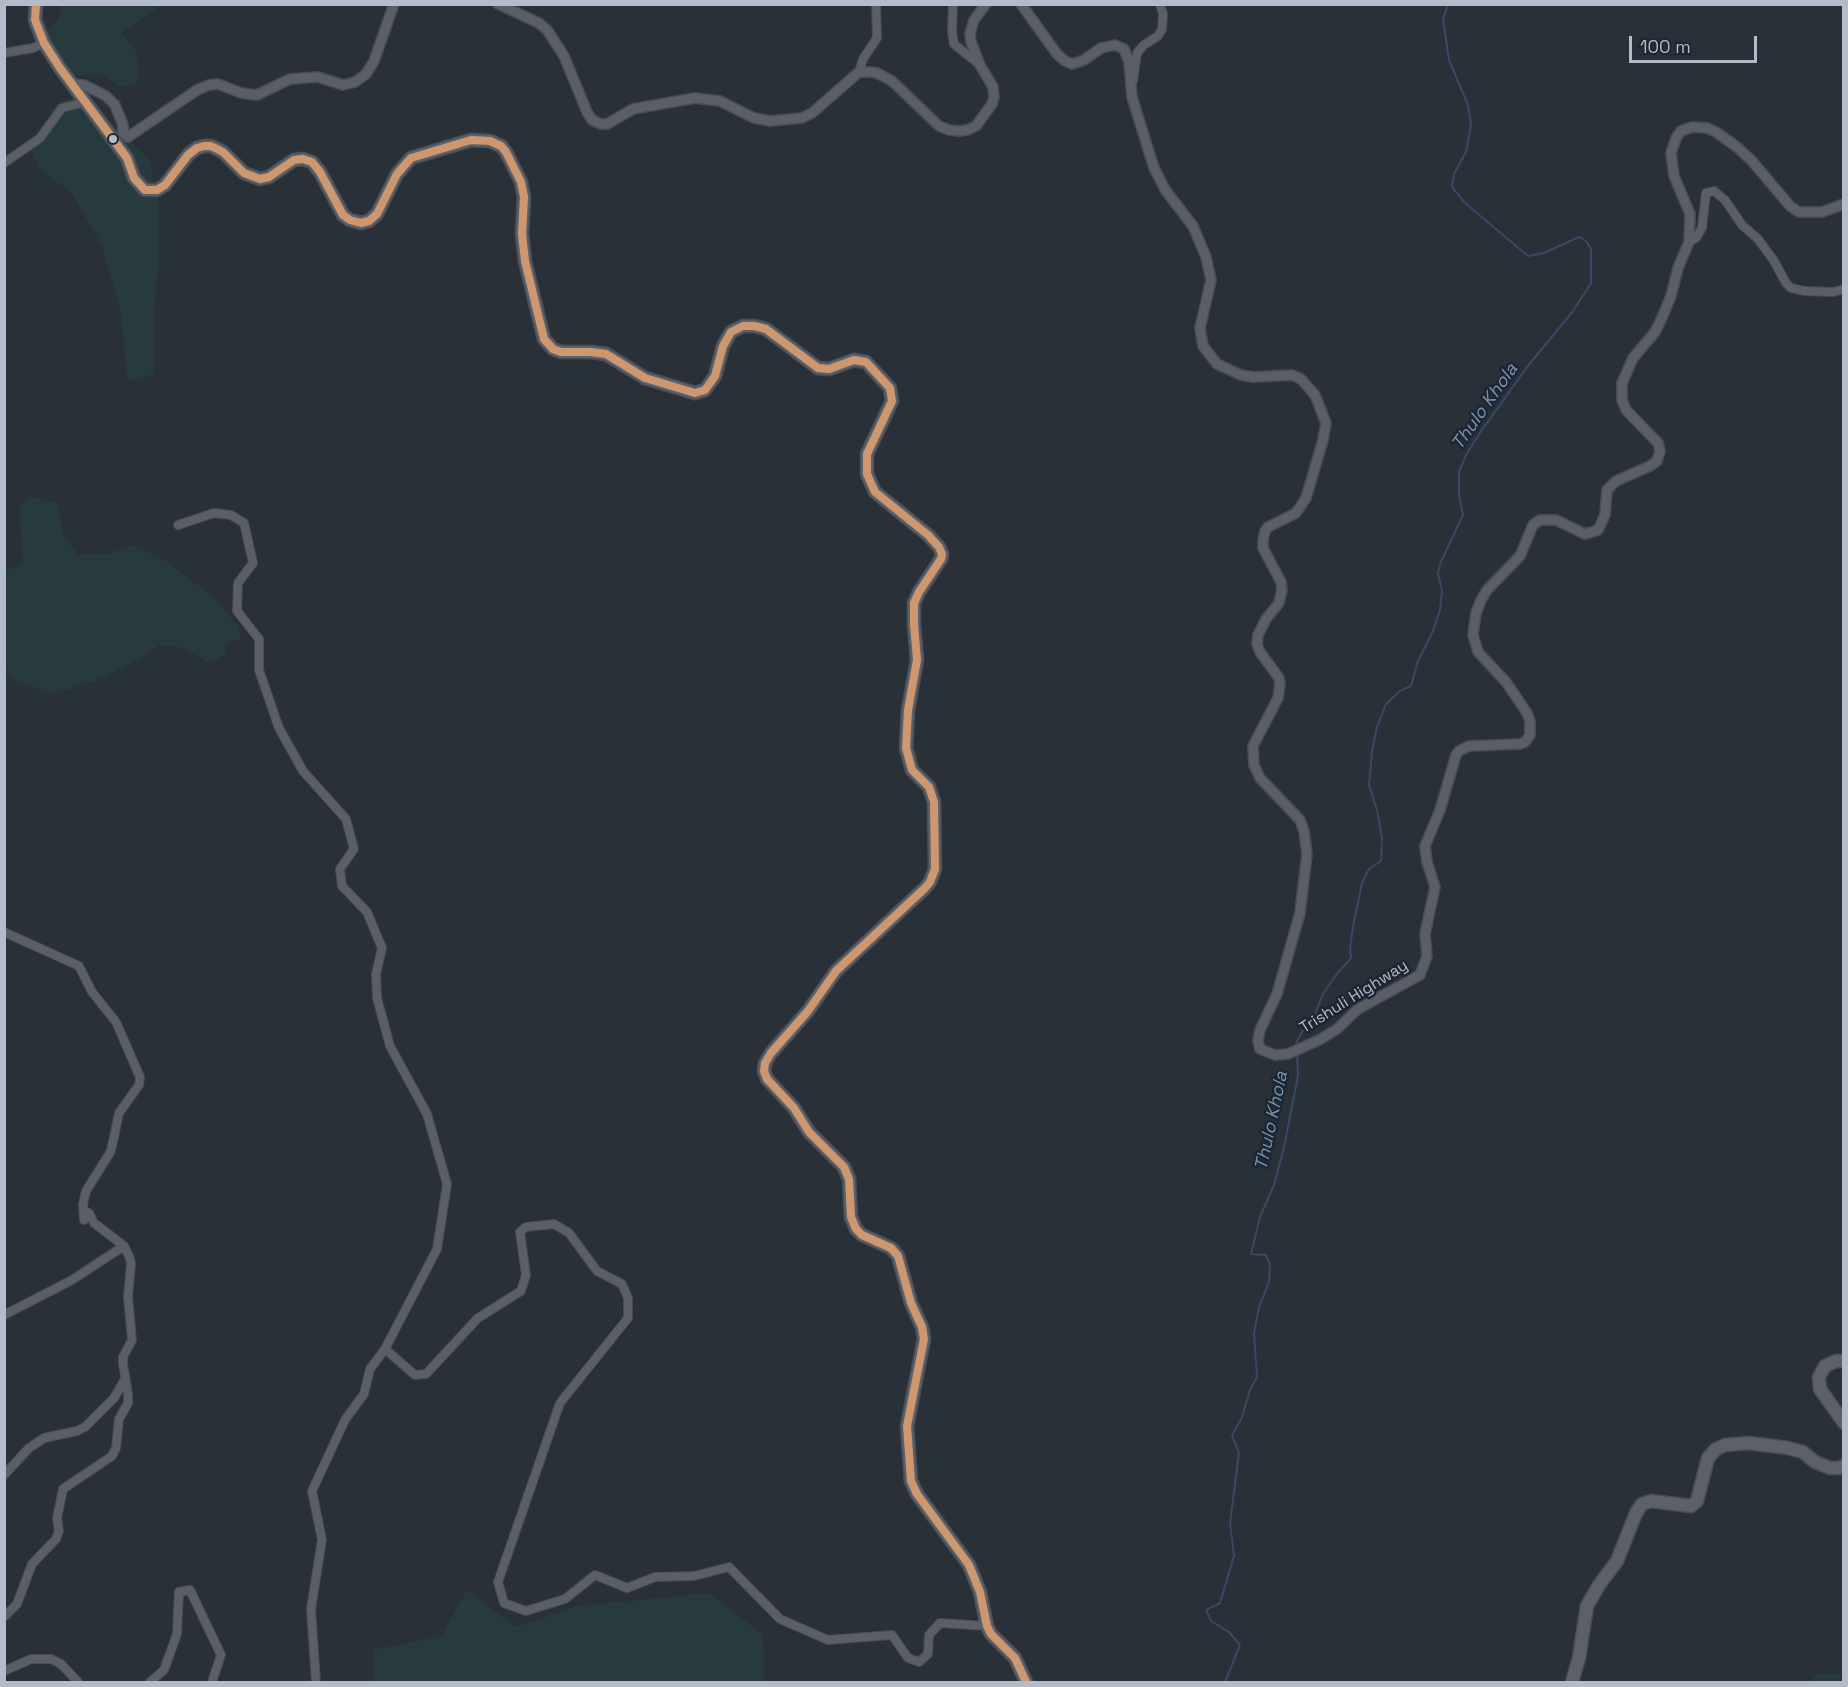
<!DOCTYPE html>
<html>
<head>
<meta charset="utf-8">
<style>
	body { margin:0 }
	#map { position:relative; width:1848px; height:1687px; overflow:hidden; background:#2a3038; font-family:"Space Grotesk",sans-serif }
	canvas { display:block }
	.frame { position:absolute; inset:0; border:6px solid #b4bcc9; pointer-events:none }
	.scale { position:absolute; left:1629px; top:36px; width:128px; height:27px; box-sizing:border-box; border:3px solid #b4bcc9; border-top:0; padding-left:8px; font-size:18px; line-height:21px; white-space:nowrap; color:#b4bcc9; -webkit-text-stroke:4px #1d2633; paint-order:stroke }
</style>
</head>
<body>
<div id="map">
<canvas width="1848" height="1687"></canvas>
<div class="frame"></div>
<div class="scale">100 m</div>
</div>
<script>
const g = document.querySelector('canvas').getContext('2d');
g.lineJoin = 'round';
function paint(path, color) {
  g.fillStyle = color;
  g.fill(path, 'evenodd');
}
function poly(rows) {
  const path = new Path2D();
  for (const r of rows) {
    path.moveTo(r[0], r[1]);
    for (let i = 2; i < r.length; i += 2) path.lineTo(r[i], r[i + 1]);
  }
  return path;
}
function stroke(path, color, width, dash) {
  g.strokeStyle = color;
  g.lineWidth = width;
  g.lineCap = dash ? 'butt' : 'round';
  g.setLineDash(dash || []);
  g.stroke(path);
}
function write(font, color, halo, rows, align = 'center') {
  g.font = font + ' "Space Grotesk",sans-serif';
  g.lineWidth = 5;
  g.setLineDash([]);
  g.textBaseline = 'middle';
  g.strokeStyle = halo;
  g.fillStyle = color;
  for (const [text, x, y, turn = 0] of rows) {
    g.save();
    g.translate(x, y);
    g.rotate((+turn || 0) * Math.PI / 180);
    g.textAlign = isNaN(turn) ? turn : align;
    if (halo) g.strokeText(text, 0, 0);
    g.fillText(text, 0, 0);
    g.restore();
  }
}
paint(poly([
	[60,5,162,5,122,33,137,53,139,77,134,86,121,87,103,75,70,75,52,60,48,29,59,20],
	[77,97,98,106,109,120,149,160,159,206,159,251,154,313,154,372,141,381,127,379,121,313,102,246,71,192,40,170,29,146,58,102],
	[30,496,57,503,64,536,78,555,108,554,131,545,160,557,210,594,238,625,241,640,229,642,224,655,211,664,183,648,160,645,143,657,99,680,54,694,17,682,5,670,5,571,23,563,19,506],
	[467,1590,516,1627,577,1606,709,1593,763,1635,765,1682,374,1682,373,1650,441,1636],
	[1817,1674,1838,1674,1843,1680,1843,1682,1811,1682]
]), '#273a3e');
stroke(poly([
	[1297,1047,1296,1043,1303,1030,1315,1014,1323,994,1336,975,1351,958,1350,948,1353,927,1362,883,1369,869,1381,861,1382,838,1377,810,1369,785,1372,751,1377,727,1386,704,1400,691,1411,686,1418,661,1433,631,1440,610,1442,591,1438,573,1440,564,1463,515,1459,496,1459,472,1467,453,1482,430,1527,367,1573,311,1591,283,1591,249,1586,241,1579,237,1544,253,1528,256,1465,203,1452,187,1454,174,1466,152,1471,125,1468,105,1449,60,1443,19,1448,4],
	[1225,1682,1240,1645,1229,1632,1211,1621,1206,1610,1220,1603,1234,1556,1230,1523,1239,1453,1232,1435,1242,1417,1250,1390,1257,1377,1254,1333,1259,1307,1269,1282,1270,1264,1266,1255,1251,1254,1260,1217,1274,1185,1284,1147,1298,1076,1297,1053]
]), '#384963', 2);
const minor = poly([
	[953,4,952,32,954,44,980,65],
	[4,53,33,48,44,43],
	[859,72,863,59,877,38,876,4],
	[1133,81,1137,53,1144,45,1158,36,1162,29,1163,14,1160,4],
	[4,163,40,138,62,108,85,102],
	[1689,242,1696,238,1702,228,1706,193,1714,191,1725,200,1742,225,1758,239,1774,261,1786,283,1791,288,1804,291,1833,292,1844,289],
	[178,525,214,513,231,515,244,523,253,563,238,583,237,611,259,639,259,670,279,728,303,771,346,819,354,849,340,869,342,886,367,912,382,948,376,974,377,998,390,1046,427,1114,447,1184,437,1249,385,1349,415,1375,426,1374,478,1318,521,1291,526,1275,520,1232,526,1227,554,1224,569,1233,597,1271,622,1284,628,1298,628,1318,560,1403,498,1582,504,1603,526,1611,565,1599,595,1575,627,1588,655,1577,694,1576,729,1567,780,1619,828,1640,892,1635,908,1658,919,1662,928,1654,929,1635,940,1623,987,1626],
	[4,932,79,966,92,992,116,1022,140,1077,139,1085,119,1113,111,1151,86,1191,83,1204,84,1220,89,1213,94,1223,124,1246,129,1256,131,1263,128,1297,132,1340,123,1357,123,1364,128,1394,128,1403,119,1419,116,1448,112,1456,63,1489,57,1518,59,1531,56,1539,32,1564,17,1604,4,1617],
	[4,1315,72,1280,124,1246],
	[4,1475,29,1448,44,1438,77,1431,85,1427,114,1398,125,1379],
	[4,1671,31,1659,51,1659,61,1664,78,1682],
	[150,1682,164,1670,177,1634,179,1592,190,1590,221,1655,212,1682],
	[316,1682,311,1609,322,1540,312,1491,345,1420,364,1394,370,1369,385,1349]
]);
const tertiary = poly([
	[498,4,539,23,548,31,564,56,587,112,592,120,601,124,607,124,633,109,695,98,720,101,754,118,770,121,802,118,812,113,859,72,870,72,877,73,892,81,939,126,949,130,960,131,967,130,976,126,992,104,994,97,993,87,980,65,971,42,970,33,974,20,986,4],
	[1021,4,1057,54,1065,61,1072,64,1084,60,1101,48,1115,45,1124,49,1129,62,1132,97,1154,168,1166,191,1193,226,1206,257,1211,280,1200,328,1203,346,1217,364,1241,375,1253,377,1292,375,1301,379,1315,395,1326,423,1323,440,1306,498,1296,513,1268,527,1265,531,1263,540,1263,548,1281,582,1282,590,1279,603,1266,619,1258,635,1257,644,1260,652,1279,678,1280,685,1278,698,1253,746,1254,765,1260,778,1300,820,1304,831,1307,854,1300,913,1277,994,1260,1030,1258,1041,1260,1049,1275,1055,1288,1054,1321,1039,1337,1029,1358,1009,1420,975,1427,956,1425,934,1435,887,1427,862,1425,846,1440,810,1456,755,1459,751,1469,746,1520,744,1525,742,1530,735,1530,721,1527,713,1506,682,1478,652,1473,635,1476,613,1481,600,1487,590,1520,556,1533,525,1540,520,1556,520,1585,534,1598,530,1605,515,1607,490,1616,481,1650,466,1657,461,1660,451,1658,443,1626,410,1622,400,1622,383,1633,358,1655,332,1664,313,1671,296,1678,268,1689,242,1690,214,1674,176,1671,153,1676,138,1681,131,1692,127,1707,128,1716,132,1737,147,1752,161,1790,206,1799,212,1822,212,1844,204],
	[72,84,84,85,106,96,115,105,123,125,123,133,128,137,197,90,209,85,218,84,241,93,257,95,290,79,318,77,343,85,355,82,366,74,374,61,394,4]
]);
const primary = poly([
	[36,4,35,20,44,43,60,68,127,158,134,178,145,190,157,190,165,185,188,155,197,148,204,146,211,146,223,152,244,173,260,179,269,177,294,160,303,159,312,162,320,172,343,215,350,220,361,223,369,221,377,214,397,174,411,158,471,140,490,141,501,146,506,152,521,182,524,197,522,234,525,261,544,339,553,349,561,352,591,352,606,354,645,378,695,393,705,390,715,376,723,346,731,332,743,326,754,326,766,329,818,368,829,369,854,360,866,362,890,388,892,401,867,454,867,474,875,492,928,535,939,547,942,554,941,559,919,592,914,603,914,624,917,660,908,710,906,748,912,770,929,787,934,802,935,869,930,882,925,888,836,971,808,1011,771,1053,765,1063,764,1071,767,1079,794,1108,809,1132,844,1167,849,1179,851,1217,856,1229,862,1235,891,1248,898,1256,911,1303,922,1327,924,1339,907,1426,911,1481,917,1494,969,1565,980,1592,987,1626,991,1634,1015,1658,1026,1682],
	[1844,1361,1836,1361,1825,1366,1819,1377,1820,1389,1844,1423],
	[1572,1682,1579,1658,1587,1606,1599,1585,1617,1561,1636,1513,1642,1504,1651,1501,1691,1506,1697,1501,1708,1458,1716,1449,1725,1445,1749,1443,1788,1448,1803,1452,1815,1462,1830,1468,1839,1468,1844,1466]
]);
stroke(minor, '#484c53', 10);
stroke(tertiary, '#484c53', 12);
stroke(primary, '#484c55', 15);
stroke(minor, '#5a5e66', 8);
stroke(tertiary, '#5a5e66', 9);
stroke(primary, '#5c6168', 12);
stroke(poly([
	[36,4,35,20,44,43,60,68,127,158,134,178,145,190,157,190,165,185,188,155,197,148,204,146,211,146,223,152,244,173,260,179,269,177,294,160,303,159,312,162,320,172,343,215,350,220,361,223,369,221,377,214,397,174,411,158,471,140,490,141,501,146,506,152,521,182,524,197,522,234,525,261,544,339,553,349,561,352,591,352,606,354,645,378,695,393,705,390,715,376,723,346,731,332,743,326,754,326,766,329,818,368,829,369,854,360,866,362,890,388,892,401,867,454,867,474,875,492,928,535,939,547,942,554,941,559,919,592,914,603,914,624,917,660,908,710,906,748,912,770,929,787,934,802,935,869,930,882,925,888,836,971,808,1011,771,1053,765,1063,764,1071,767,1079,794,1108,809,1132,844,1167,849,1179,851,1217,856,1229,862,1235,891,1248,898,1256,911,1303,922,1327,924,1339,907,1426,911,1481,917,1494,969,1565,980,1592,987,1626,991,1634,1015,1658,1026,1682]
]), '#cd976f', 8);
for (const [x, y, r, color] of [
	[113,139,5,"#b4bcc9"]
]) {
  const dot = new Path2D();
  dot.arc(x, y, r, 0, 2 * Math.PI);
  g.fillStyle = color;
  g.fill(dot);
  stroke(dot, '#1d2633', 2);
}
write('16px', '#b4bcc9', '#1d2633', [
	["Trishuli Highway",1354,997,-32]
]);
write('italic 18px', '#7c92b1', '#1d2633', [
	["Thulo Khola",1485,407,-55],
	["Thulo Khola",1272,1121,-78]
]);
</script>
</body>
</html>
